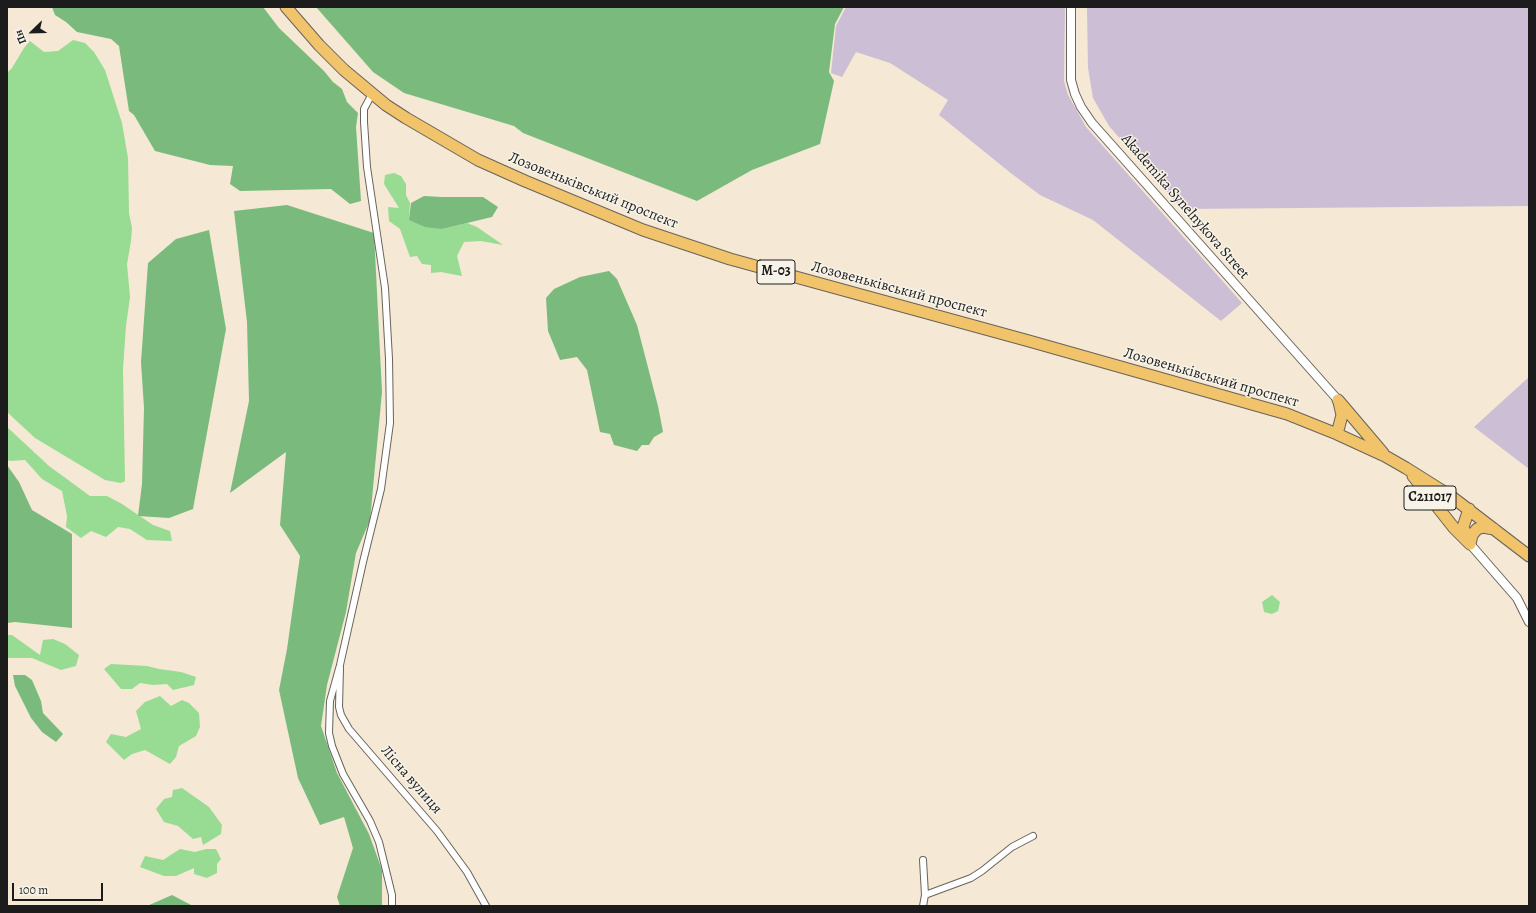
<!DOCTYPE html>
<html>
<head>
<meta charset="utf-8">
<style>
	body { margin:0 }
	#map { position:relative; width:1536px; height:913px; overflow:hidden; background:#f5e8d4; font-family:Alegreya,serif }
	canvas { display:block }
	.frame { position:absolute; inset:0; border:8px solid #1c1c1c; pointer-events:none }
	.north { position:absolute; left:12px; top:12px; width:40px; height:40px; -webkit-text-stroke:3px #f7f3e8; paint-order:stroke; rotate:247deg; font-size:11px; font-weight:700; line-height:16px; text-align:center; color:#1c1c1c }
	.north::after { content:''; display:block; margin:auto; width:14px; height:18px; background:#1c1c1c; clip-path:polygon(50% 0,100% 100%,50% 72%,0 100%) }
	.scale { position:absolute; left:12px; top:883px; width:91px; height:18px; box-sizing:border-box; border:2px solid #1c1c1c; border-top:0; padding-left:5px; font-size:12px; line-height:14px; white-space:nowrap; color:#1c1c1c; -webkit-text-stroke:3px #f7f3e8; paint-order:stroke }
</style>
</head>
<body>
<div id="map">
<canvas width="1536" height="913"></canvas>
<div class="frame"></div>
<div class="north">Пн</div>
<div class="scale">100 m</div>
</div>
<script>
const g = document.querySelector('canvas').getContext('2d');
g.lineJoin = 'round';
function paint(path, color) {
  g.fillStyle = color;
  g.fill(path, 'evenodd');
}
function poly(rows) {
  const path = new Path2D();
  for (const r of rows) {
    path.moveTo(r[0], r[1]);
    for (let i = 2; i < r.length; i += 2) path.lineTo(r[i], r[i + 1]);
  }
  return path;
}
function stroke(path, color, width, dash) {
  g.strokeStyle = color;
  g.lineWidth = width;
  g.lineCap = dash ? 'butt' : 'round';
  g.setLineDash(dash || []);
  g.stroke(path);
}
function write(font, color, halo, rows, align = 'center') {
  g.font = font + ' Alegreya,serif';
  g.lineWidth = 3;
  g.setLineDash([]);
  g.textBaseline = 'middle';
  g.strokeStyle = halo;
  g.fillStyle = color;
  for (const [text, x, y, turn = 0] of rows) {
    g.save();
    g.translate(x, y);
    g.rotate((+turn || 0) * Math.PI / 180);
    g.textAlign = isNaN(turn) ? turn : align;
    if (halo) g.strokeText(text, 0, 0);
    g.fillText(text, 0, 0);
    g.restore();
  }
}
paint(poly([
	[846,7,1065,7,1064,81,1068,95,1086,127,1242,303,1221,321,1093,220,1040,195,1012,174,939,115,948,100,890,63,856,52,842,77,831,73,836,26],
	[1087,7,1529,7,1529,206,1182,209,1109,126,1093,98,1088,68],
	[1529,377,1529,469,1474,427]
]), '#ccbed4');
paint(poly([
	[73,40,85,43,94,52,105,70,122,123,128,158,129,213,132,228,131,241,127,264,130,297,126,326,123,369,125,481,121,483,105,480,35,438,7,412,7,73,12,68,24,48,30,41,44,52,58,51],
	[394,173,401,176,406,184,406,195,410,203,409,220,442,229,467,223,477,227,503,245,481,241,464,242,457,256,462,276,441,272,431,273,431,265,422,264,417,256,410,257,400,229,389,221,388,207,399,208,384,184,385,175],
	[7,427,49,466,90,496,107,496,122,504,153,525,170,531,172,541,147,540,130,529,118,527,106,537,91,531,81,538,66,527,67,516,62,491,42,479,25,460,9,461,7,459],
	[1272,595,1280,602,1278,611,1272,614,1264,612,1262,602],
	[7,635,12,635,40,655,43,640,53,639,65,644,79,655,76,666,61,670,32,658,7,658],
	[111,664,147,666,159,669,181,672,196,677,194,685,173,690,167,684,153,685,140,683,132,689,121,689,104,669],
	[160,696,171,706,182,700,189,703,199,713,200,727,196,736,179,746,176,757,170,764,145,750,132,754,124,760,106,742,111,734,126,737,141,729,136,711,145,702],
	[182,788,209,807,222,825,221,834,203,845,201,837,193,839,178,826,164,822,156,809,164,799,172,797,173,790],
	[180,849,195,852,206,849,216,849,221,859,217,864,217,873,207,878,194,874,194,868,176,876,164,876,140,867,145,856,163,860]
]), '#98db93');
paint(poly([
	[52,7,263,7,279,28,324,71,333,82,342,89,347,102,358,113,356,127,361,201,350,204,331,189,240,191,230,184,233,166,210,165,155,151,134,115,129,111,119,46,111,39,77,32,66,22,55,15],
	[316,7,844,7,835,24,829,72,834,81,820,144,752,170,697,201,523,133,514,126,404,93,373,72],
	[424,196,442,197,483,197,498,207,492,217,442,229,425,227,409,220,411,203],
	[287,205,374,233,382,392,370,520,356,553,346,612,327,685,321,726,337,773,369,834,382,870,382,906,340,906,337,897,353,848,344,817,320,825,298,778,279,690,287,649,300,556,280,525,286,452,230,493,249,401,247,322,234,211],
	[209,230,226,329,193,509,169,518,138,516,142,484,144,408,141,362,148,263,176,239],
	[609,271,617,279,637,325,658,406,663,432,654,437,649,445,642,445,637,451,614,445,610,434,600,432,587,370,577,357,560,360,548,331,546,298,554,289,580,277],
	[7,465,19,482,32,510,72,534,72,628,15,622,7,623],
	[13,675,25,675,32,680,41,701,43,713,63,734,56,742,42,732,31,718,15,686],
	[172,895,193,906,147,906]
]), '#7abb7d');
const minor = poly([
	[372,94,364,109,364,122,367,167,385,288,389,359,390,423,381,489,363,562,340,665,330,701,329,733,332,746,343,774,370,821,379,842,392,895,392,906],
	[340,668,339,707,341,715,349,729,437,831,467,872,486,906],
	[925,895,971,878,982,871,1012,847,1033,836],
	[923,906,925,895,923,860]
]);
const tertiary = poly([
	[1071,7,1071,80,1075,94,1081,107,1092,123,1338,400],
	[1470,544,1517,598,1529,622]
]);
const trunk = poly([
	[286,7,319,45,344,70,386,105,406,118,478,160,525,181,643,230,730,259,1029,341,1287,414,1337,434,1385,456,1406,468,1452,497,1529,556],
	[1338,400,1383,453],
	[1337,434,1342,415,1339,402],
	[1413,476,1454,528,1470,544],
	[1468,540,1463,527,1469,509],
	[1470,544,1472,535,1477,529,1483,527,1494,529]
]);
stroke(minor, '#68635c', 8);
stroke(tertiary, '#68635c', 10);
stroke(trunk, '#68635c', 13);
stroke(minor, '#fff', 6);
stroke(tertiary, '#fff', 8);
stroke(trunk, '#f1c36a', 11);
for (const [x, y, w] of [
	[776,272,38],
	[1430,498,52]
]) {
  const box = new Path2D();
  box.roundRect(x - w / 2, y - 12, w, 24, 3);
  g.fillStyle = '#f7f3e8';
  g.fill(box);
  stroke(box, '#1c1c1c', 1);
}
write('bold 14px', '#1c1c1c', null, [
	["М-03",776,272],
	["С211017",1430,498]
]);
write('15px', '#1c1c1c', '#f7f3e8', [
	["Лозовеньківський проспект",593,191,22],
	["Akademika Synelnykova Street",1185,207,49],
	["Лозовеньківський проспект",899,290,15],
	["Лозовеньківський проспект",1211,378,16],
	["Лісна вулиця",411,780,49]
]);
</script>
</body>
</html>
